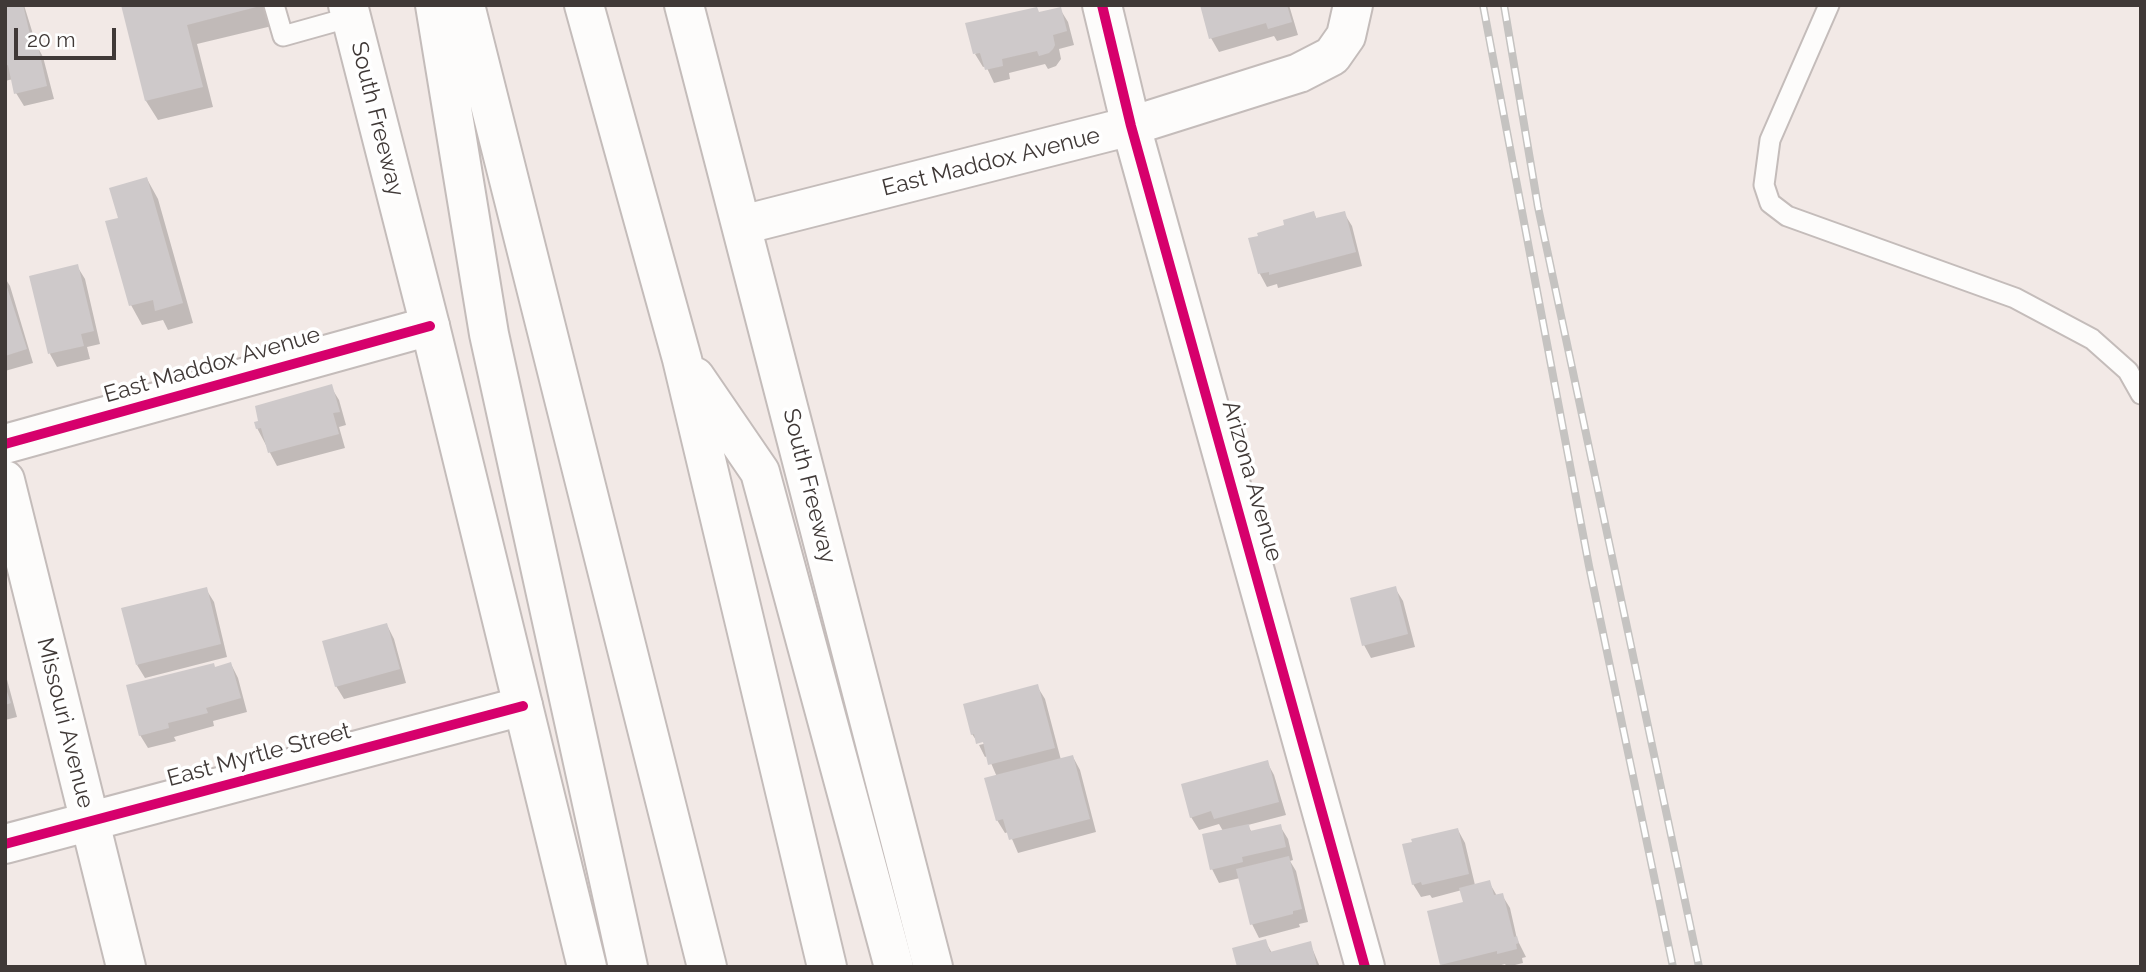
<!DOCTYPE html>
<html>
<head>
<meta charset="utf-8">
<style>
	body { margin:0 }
	#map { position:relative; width:2146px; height:972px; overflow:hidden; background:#f2e9e6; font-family:Raleway,sans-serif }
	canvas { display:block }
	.frame { position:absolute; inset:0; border:7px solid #403937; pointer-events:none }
	.scale { position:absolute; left:14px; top:28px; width:102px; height:32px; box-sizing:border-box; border:4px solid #403937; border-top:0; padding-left:9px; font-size:21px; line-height:24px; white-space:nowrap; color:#403937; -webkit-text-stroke:5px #fff; paint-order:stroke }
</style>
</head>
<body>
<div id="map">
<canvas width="2146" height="972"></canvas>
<div class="frame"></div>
<div class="scale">20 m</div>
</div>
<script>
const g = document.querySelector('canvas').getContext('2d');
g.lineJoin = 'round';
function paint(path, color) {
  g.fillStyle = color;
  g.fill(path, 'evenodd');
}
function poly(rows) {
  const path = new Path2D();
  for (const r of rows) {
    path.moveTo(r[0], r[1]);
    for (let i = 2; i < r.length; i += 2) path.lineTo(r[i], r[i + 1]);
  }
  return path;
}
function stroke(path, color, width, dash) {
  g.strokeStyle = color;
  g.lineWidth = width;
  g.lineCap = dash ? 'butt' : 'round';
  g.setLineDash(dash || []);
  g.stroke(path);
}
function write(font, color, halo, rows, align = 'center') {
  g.font = font + ' Raleway,sans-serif';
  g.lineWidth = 7;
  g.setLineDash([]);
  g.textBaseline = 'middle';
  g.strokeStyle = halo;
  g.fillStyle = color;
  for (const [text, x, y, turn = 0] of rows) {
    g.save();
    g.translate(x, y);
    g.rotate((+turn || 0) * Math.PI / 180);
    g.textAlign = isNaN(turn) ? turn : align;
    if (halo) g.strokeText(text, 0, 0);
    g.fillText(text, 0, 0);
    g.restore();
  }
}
paint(poly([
	[5,5,24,5,36,44,43,57,54,99,24,106,16,93,13,79,5,81],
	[127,5,266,5,272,26,197,44,213,107,158,120,146,101,123,6],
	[1202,5,1289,5,1298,35,1277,41,1274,36,1219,52,1211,38],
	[1060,9,1068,22,1074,45,1059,49,1061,59,1056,66,1048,69,1045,64,1009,73,1010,79,994,83,986,66,983,67,975,54,1039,14],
	[147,179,158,199,193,323,168,330,163,320,142,325,131,305,120,219],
	[1314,213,1317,220,1344,213,1352,226,1362,266,1278,288,1277,284,1267,287,1260,274,1251,240],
	[77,266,85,279,100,344,87,347,90,359,57,367,50,354],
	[5,278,10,286,33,363,5,371],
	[331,387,339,400,346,425,339,427,345,448,277,466,257,428],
	[1395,588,1403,601,1415,647,1371,658,1364,645],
	[206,589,214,602,227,657,145,678,137,665],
	[387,625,394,639,406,683,344,699,336,686],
	[231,664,238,678,247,712,213,721,214,726,174,737,176,741,148,748,140,735,215,669],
	[5,672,17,717,5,720],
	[1037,686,1045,699,1061,760,1073,757,1080,770,1096,832,1018,853,1009,832,1005,833,997,820,997,777,988,756,985,757,979,745,992,742,991,738,978,743,972,734],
	[1267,762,1274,775,1286,815,1248,825,1252,833,1280,826,1288,839,1293,860,1290,861,1296,871,1308,922,1299,924,1300,927,1259,938,1252,924,1240,878,1219,883,1212,869,1223,831,1219,824,1199,830,1191,817],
	[1458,830,1465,843,1475,885,1489,882,1497,896,1502,895,1510,908,1517,939,1526,957,1522,958,1523,963,1507,967,1505,964,1494,967,1443,967,1441,965,1465,904,1462,890,1432,898,1430,895,1421,897,1413,884],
	[1265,941,1272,953,1310,943,1320,967,1239,967]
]), '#0003');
paint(poly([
	[5,5,23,5,32,43,37,42,47,86,14,94,8,65,5,66],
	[121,5,260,5,260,6,187,25,203,87,145,101],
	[1200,5,1287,5,1292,22,1268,29,1266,23,1209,39],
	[1037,7,1039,12,1061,7,1067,31,1053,35,1055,45,1053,49,1049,53,1039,56,1037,51,1002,59,1003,66,985,70,980,53,973,54,965,23],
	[147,177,183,303,155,311,153,300,129,306,105,221,118,218,109,188],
	[1314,211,1316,218,1345,211,1356,252,1269,275,1269,272,1258,274,1248,238,1258,236,1257,233,1284,225,1283,220],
	[78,264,94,331,81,334,84,346,48,354,29,276],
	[5,281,27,349,5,356],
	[332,384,340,412,333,413,339,434,268,453,261,428,256,429,254,422,258,421,255,406],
	[1396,586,1408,634,1362,646,1350,598],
	[207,587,221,644,136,665,121,608],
	[387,623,400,669,335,687,322,641],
	[231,662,241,698,206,708,208,713,168,723,169,728,139,736,126,685,214,663,215,667],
	[1038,684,1055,748,988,765,983,742,976,744,974,734,971,735,963,704],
	[5,686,11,703,5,705],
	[1073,755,1090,819,1009,840,1003,819,996,821,984,778],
	[1268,760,1279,802,1214,819,1211,811,1190,818,1181,784],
	[1249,824,1250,831,1281,824,1286,847,1242,857,1243,862,1210,870,1202,834],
	[1458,828,1469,874,1422,885,1421,882,1412,885,1402,844,1412,842,1411,839],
	[1289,856,1302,909,1293,911,1293,914,1250,925,1236,869],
	[1490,880,1494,895,1503,893,1514,937,1517,936,1519,943,1516,944,1517,949,1497,954,1497,951,1440,965,1427,911,1463,902,1459,888],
	[1266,939,1270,952,1311,941,1317,967,1237,967,1232,948]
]), '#cec9ca');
const service = poly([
	[274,5,283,36,351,17],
	[1829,5,1770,140,1764,185,1770,203,1787,216,2015,298,2092,339,2128,371,2141,394]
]);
const minor = poly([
	[1102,5,1131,126,1365,967],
	[742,225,1131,126,1299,73,1332,56,1346,36,1353,5],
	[5,444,430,326],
	[5,480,126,967],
	[5,844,523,706]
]);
const secondary = poly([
	[348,5,430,326,587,967],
	[684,5,933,967]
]);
const motorway = poly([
	[435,5,489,334,628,967],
	[465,5,707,967],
	[584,5,682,359,827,967],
	[695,377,760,472,894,967]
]);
stroke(service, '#c4bcba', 23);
stroke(minor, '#c4bcba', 42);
stroke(secondary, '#c4bcba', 42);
stroke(motorway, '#c4bcba', 42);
stroke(service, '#fdfcfb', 19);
stroke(minor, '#fdfcfb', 38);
stroke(secondary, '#fdfcfb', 38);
stroke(motorway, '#fdfcfb', 38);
const rail = poly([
	[1483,5,1589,566,1673,967],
	[1504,5,1538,207,1699,967]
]);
stroke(rail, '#c5c3c1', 8);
stroke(rail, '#fff', 5, [16]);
stroke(poly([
	[1102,5,1131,126,1365,967],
	[5,444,430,326],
	[5,844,523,706]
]), '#d6006c', 10);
write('23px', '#403937', '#fff', [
	["South Freeway",377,119,76],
	["East Maddox Avenue",991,162,-14],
	["East Maddox Avenue",212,365,-16],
	["Arizona Avenue",1252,481,74],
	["South Freeway",809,486,76],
	["Missouri Avenue",65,723,76],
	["East Myrtle Street",259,755,-15]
]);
</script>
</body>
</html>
